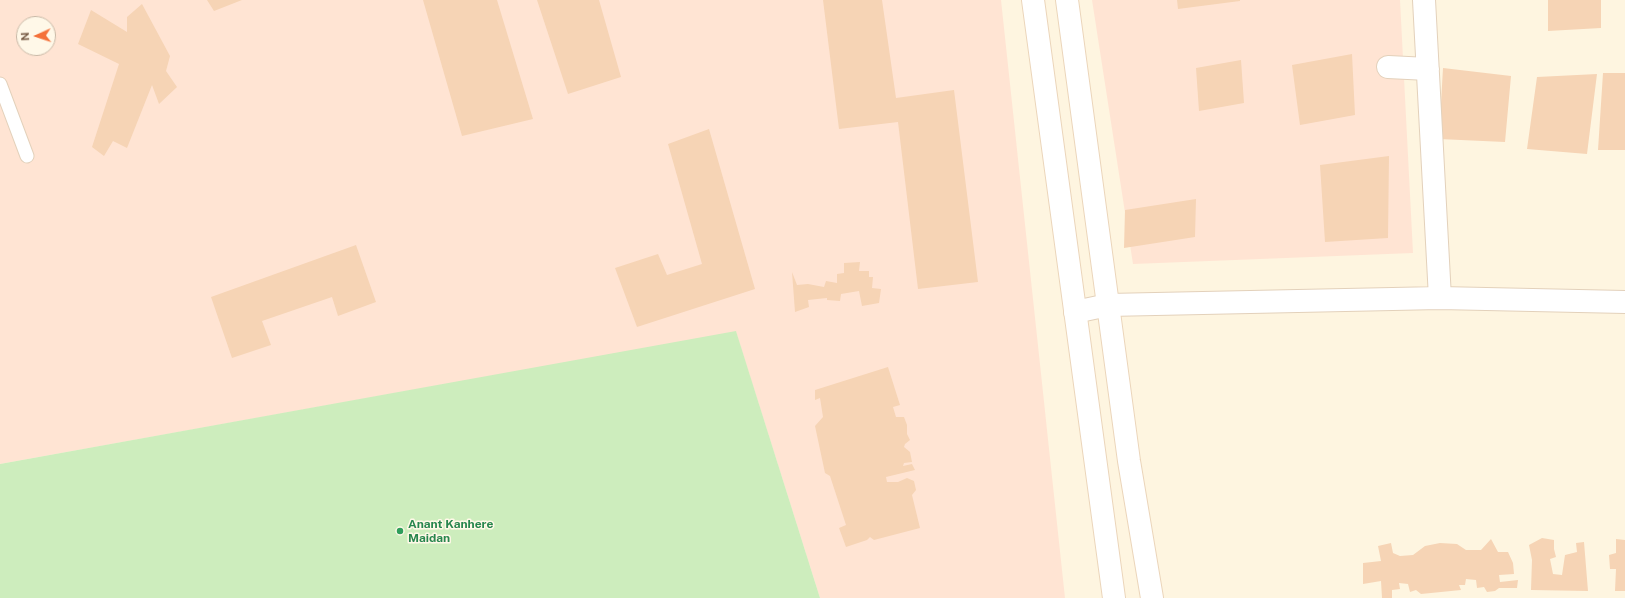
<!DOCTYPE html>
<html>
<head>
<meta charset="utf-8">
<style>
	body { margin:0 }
	#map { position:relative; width:1625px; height:598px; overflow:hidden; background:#fef5e0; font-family:"Public Sans",sans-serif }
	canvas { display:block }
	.north { position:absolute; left:16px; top:16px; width:40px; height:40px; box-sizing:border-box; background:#fff8e8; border:1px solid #c9b9a7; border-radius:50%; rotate:267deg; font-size:11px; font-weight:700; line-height:16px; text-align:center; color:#775b45 }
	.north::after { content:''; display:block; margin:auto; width:14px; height:18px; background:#f47139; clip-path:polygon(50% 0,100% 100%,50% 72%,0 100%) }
</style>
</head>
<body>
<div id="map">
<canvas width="1625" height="598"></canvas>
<div class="north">N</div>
</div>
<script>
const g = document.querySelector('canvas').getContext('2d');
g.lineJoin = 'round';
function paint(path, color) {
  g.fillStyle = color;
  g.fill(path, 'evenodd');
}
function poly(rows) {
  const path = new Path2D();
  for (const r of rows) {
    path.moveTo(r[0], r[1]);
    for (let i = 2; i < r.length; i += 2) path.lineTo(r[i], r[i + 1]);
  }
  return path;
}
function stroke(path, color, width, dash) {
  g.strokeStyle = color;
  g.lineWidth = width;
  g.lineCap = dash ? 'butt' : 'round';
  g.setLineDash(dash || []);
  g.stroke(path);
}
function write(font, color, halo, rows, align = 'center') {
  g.font = font + ' "Public Sans",sans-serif';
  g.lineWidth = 3;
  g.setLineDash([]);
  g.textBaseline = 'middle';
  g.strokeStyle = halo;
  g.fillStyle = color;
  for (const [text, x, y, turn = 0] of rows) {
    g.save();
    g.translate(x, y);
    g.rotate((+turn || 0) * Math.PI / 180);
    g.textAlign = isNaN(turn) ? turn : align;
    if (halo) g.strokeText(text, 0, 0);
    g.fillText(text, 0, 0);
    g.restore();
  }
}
paint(poly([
	[0,0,1001,0,1065,598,820,598,736,332,0,464],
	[24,24,48,24,48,48,24,48],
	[1092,0,1400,0,1413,253,1133,264]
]), '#ffe4d3');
paint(poly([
	[736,331,820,598,0,598,0,464]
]), '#cdedbd');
paint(poly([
	[207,0,242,0,214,11],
	[423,0,497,0,533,119,462,136],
	[537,0,599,0,621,77,568,94],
	[823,0,882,0,896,98,954,90,978,282,918,289,898,122,839,129],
	[1177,0,1240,0,1240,1,1178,9],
	[1548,0,1601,0,1601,28,1548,31],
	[142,4,170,56,166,71,177,87,159,104,152,85,127,148,113,141,104,156,92,147,119,64,78,44,91,10,127,32,127,17],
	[1352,54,1355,115,1300,125,1292,65],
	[1241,60,1244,103,1199,111,1196,68],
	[1443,68,1511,76,1505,142,1439,139],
	[1603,73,1625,73,1625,150,1598,150],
	[1597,74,1587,154,1527,149,1537,77],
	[709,129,755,289,637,327,615,268,658,254,667,275,702,264,668,144],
	[1389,156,1388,238,1325,242,1320,165],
	[1196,199,1195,237,1124,248,1125,210],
	[356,245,376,302,338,316,332,297,262,321,271,345,232,358,211,297],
	[860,262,859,271,869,271,869,277,873,277,872,288,881,289,879,303,862,306,859,291,841,294,840,301,827,300,827,298,808,300,809,307,795,312,792,272,797,285,808,284,824,287,826,281,837,283,837,274,844,273,844,263],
	[888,367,900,405,893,407,896,417,904,417,907,425,907,434,910,440,905,444,904,447,910,452,912,462,904,463,903,466,912,464,915,470,886,477,887,482,898,482,907,478,914,481,916,490,912,495,920,528,874,540,870,537,867,540,846,547,839,528,846,525,830,476,825,473,815,426,823,417,820,398,815,400,815,390],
	[1542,538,1554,540,1554,549,1556,557,1550,559,1553,574,1562,575,1565,555,1577,552,1576,543,1584,542,1588,591,1531,590,1532,560,1529,545],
	[1491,539,1498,552,1508,552,1513,563,1514,574,1499,575,1500,582,1518,580,1517,588,1499,588,1495,591,1487,592,1484,587,1477,588,1476,580,1466,579,1465,585,1459,585,1461,590,1421,594,1416,590,1410,592,1408,584,1399,583,1400,589,1392,590,1392,598,1382,598,1381,581,1363,584,1363,563,1381,561,1378,546,1391,543,1393,553,1400,556,1413,555,1425,546,1440,543,1457,544,1466,550,1481,550],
	[1616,539,1625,540,1625,591,1615,591,1616,569,1610,569,1609,555,1616,553]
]), '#f6d4b5');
const lane = poly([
	[0,84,27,156]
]);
const street = poly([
	[1424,0,1440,298],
	[1388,67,1428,69],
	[1075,312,1108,305,1440,298,1625,302]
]);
const secondary = poly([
	[1033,0,1114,598],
	[1067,0,1129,461,1152,598]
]);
stroke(lane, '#e3d1bb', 15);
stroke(street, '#e3d1bb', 24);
stroke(secondary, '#ebd5ba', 24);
stroke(lane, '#fff', 13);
stroke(street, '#fff', 22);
stroke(secondary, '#fff', 22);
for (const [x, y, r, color] of [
	[400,531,4,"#2e9e5b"]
]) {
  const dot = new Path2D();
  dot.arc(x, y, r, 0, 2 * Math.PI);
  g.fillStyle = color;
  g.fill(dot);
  stroke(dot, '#fff8e8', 1.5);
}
write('bold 12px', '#27864d', '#fff8e8', [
	["Anant Kanhere",408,524],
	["Maidan",408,538]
], 'left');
</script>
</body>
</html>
